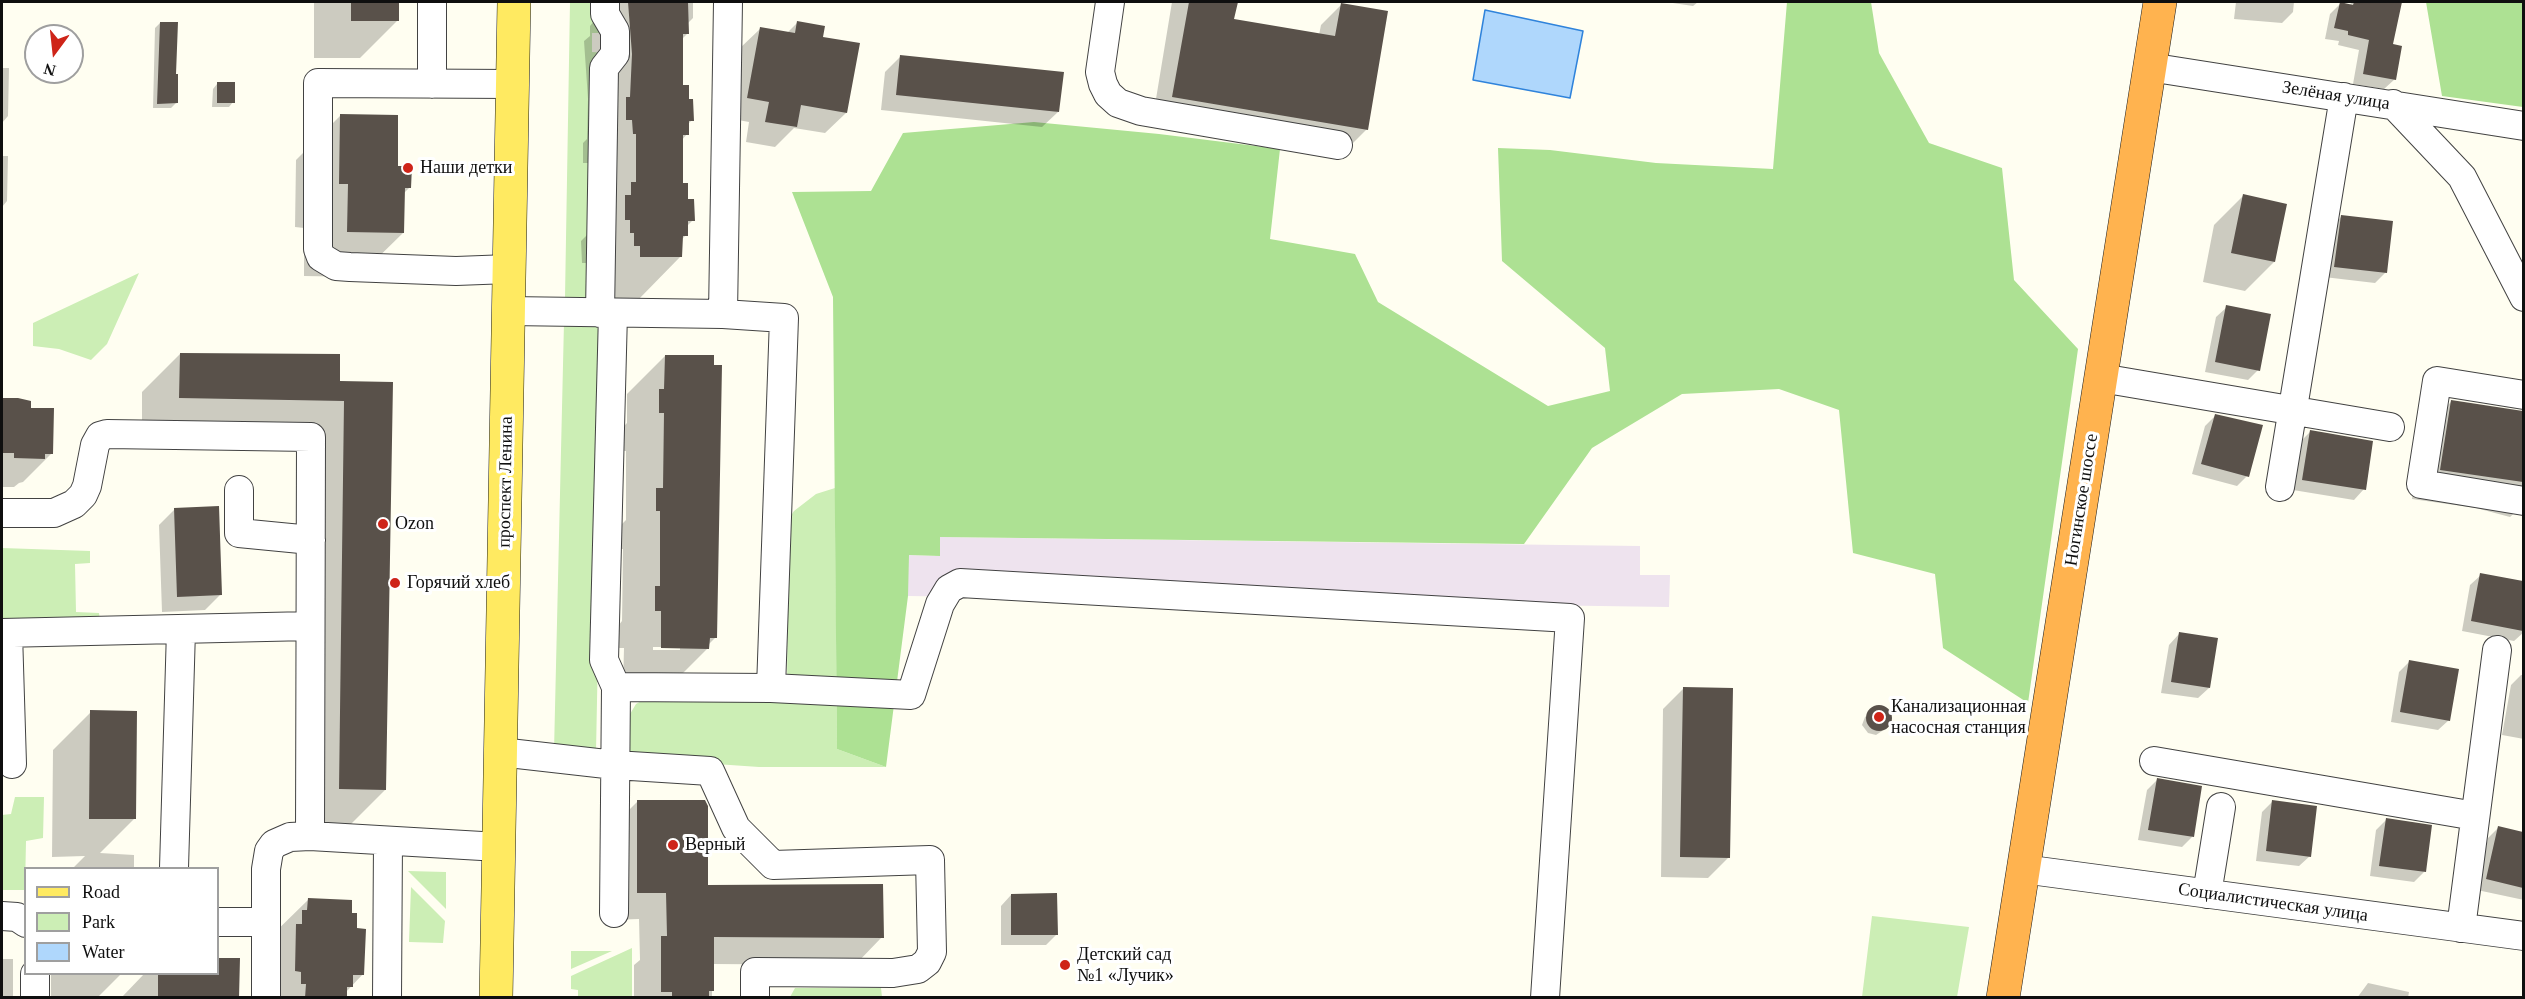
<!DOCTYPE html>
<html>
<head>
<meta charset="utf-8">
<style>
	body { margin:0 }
	#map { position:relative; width:2525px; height:999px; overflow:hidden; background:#fffef1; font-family:Georgia,serif }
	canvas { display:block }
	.frame { position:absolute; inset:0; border:3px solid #0f0f0f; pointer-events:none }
	.legend { position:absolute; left:24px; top:867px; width:195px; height:108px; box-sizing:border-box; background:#fff; border:2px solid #9f9f9f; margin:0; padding:8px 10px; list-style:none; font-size:18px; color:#0f0f0f }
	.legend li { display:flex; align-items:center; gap:12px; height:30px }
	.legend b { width:30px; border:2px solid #9f9f9f }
	.north { position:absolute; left:24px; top:24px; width:60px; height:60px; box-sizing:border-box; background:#fff; border:2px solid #9f9f9f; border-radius:50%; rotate:195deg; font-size:16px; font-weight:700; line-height:24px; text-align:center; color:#0f0f0f }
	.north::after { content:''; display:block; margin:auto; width:21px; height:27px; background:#ce2418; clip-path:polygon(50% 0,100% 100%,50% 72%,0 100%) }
</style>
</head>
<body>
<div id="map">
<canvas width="2525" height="999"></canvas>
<div class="frame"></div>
<ul class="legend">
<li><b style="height:8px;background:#ffea61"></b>Road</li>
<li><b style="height:16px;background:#cceeb5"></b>Park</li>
<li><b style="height:16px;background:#afd7fc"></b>Water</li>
</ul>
<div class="north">N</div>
</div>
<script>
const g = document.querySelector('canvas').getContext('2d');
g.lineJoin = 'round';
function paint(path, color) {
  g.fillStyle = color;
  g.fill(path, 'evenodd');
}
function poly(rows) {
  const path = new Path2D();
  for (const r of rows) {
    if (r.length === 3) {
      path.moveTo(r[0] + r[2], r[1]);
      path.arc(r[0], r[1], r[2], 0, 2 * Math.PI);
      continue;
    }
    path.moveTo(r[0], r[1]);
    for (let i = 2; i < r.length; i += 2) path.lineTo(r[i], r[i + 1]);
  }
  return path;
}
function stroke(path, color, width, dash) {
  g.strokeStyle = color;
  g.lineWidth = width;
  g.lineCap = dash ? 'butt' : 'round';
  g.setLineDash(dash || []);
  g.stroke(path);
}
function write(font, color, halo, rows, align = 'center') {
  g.font = font + ' Georgia,serif';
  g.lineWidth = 6;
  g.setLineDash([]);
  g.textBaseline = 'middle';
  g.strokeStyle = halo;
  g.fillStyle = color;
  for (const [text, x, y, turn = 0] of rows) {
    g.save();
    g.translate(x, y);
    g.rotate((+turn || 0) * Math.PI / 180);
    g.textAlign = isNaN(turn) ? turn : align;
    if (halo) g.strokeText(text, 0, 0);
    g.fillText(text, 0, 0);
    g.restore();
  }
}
paint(poly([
	[940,537,1640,546,1640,575,1670,575,1669,607,908,596,908,555,940,556]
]), '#eee3ee');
paint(poly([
	[570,2,592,2,608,33,592,33,592,52,608,53,589,298,565,297],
	[139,273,107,344,91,360,59,349,33,346,33,323],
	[564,322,596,325,604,342,596,752,554,751],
	[835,488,837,749,886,767,759,767,629,758,630,714,636,704,643,700,787,700,788,520,794,511,816,494],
	[2,548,90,551,90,563,75,564,76,612,99,613,100,620,2,621],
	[15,797,44,797,43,838,26,841,25,890,2,890,2,815,11,814],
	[408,871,446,872,446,909],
	[411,887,445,921,443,943,409,942],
	[1872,916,1969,927,1957,997,1862,997],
	[632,948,632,997,578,997,578,990,571,989,571,976],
	[571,951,612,951,571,969],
	[795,988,881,988,882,997,790,997]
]), '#cceeb5');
paint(poly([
	[1787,2,1871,2,1879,53,1929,143,2002,168,2014,280,2078,349,2028,703,1943,648,1935,574,1853,553,1839,410,1779,389,1682,394,1592,448,1524,544,940,537,940,556,909,555,908,596,886,767,837,749,833,297,792,192,871,191,903,133,1034,122,1159,134,1280,149,1270,239,1355,254,1378,302,1548,406,1610,391,1605,348,1502,261,1498,148,1550,150,1656,163,1773,169],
	[2426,2,2523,2,2523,107,2442,96]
]), '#ade193');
const water = poly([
	[1485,10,1583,31,1570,98,1473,80,1485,10]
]);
paint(water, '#afd7fc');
stroke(water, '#2f83db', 1.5);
paint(poly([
	[314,2,398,2,397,21,360,58,314,58],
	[602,2,693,2,693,18,687,24,687,34,682,39,682,86,692,120,687,125,687,134,681,141,682,184,693,220,686,227,686,235,681,240,681,256,637,301,596,301,591,277,586,277,586,263,582,263,581,241,587,235,587,228,592,223,589,163,583,163,583,143,587,139,588,99,584,41,590,36,590,26,595,20],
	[1172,2,1236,2,1233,21,1319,35,1321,25,1341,5,1367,129,1346,150,1153,117],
	[1666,2,1698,2,1693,6],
	[2236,2,2294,2,2293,12,2282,23,2234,19],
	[2353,2,2365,2,2399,8,2392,46,2395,79,2384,89,2353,84,2359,50,2338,45,2339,41,2325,39,2330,14,2340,4,2349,5],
	[160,23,174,76,176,103,171,108,153,108,155,28],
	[797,23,821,38,846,113,825,133,794,128,775,147,746,142,749,122,727,118,739,49,760,29,787,33],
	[901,56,1058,112,1042,127,881,110,885,72],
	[2,68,9,68,8,116,2,123],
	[217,84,233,102,229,107,212,107,213,89],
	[340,116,396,167,410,187,403,194,403,233,358,277,304,276,304,228,295,227,296,160],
	[2,156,8,156,7,201,2,207],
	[2243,196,2274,262,2245,291,2203,282,2214,225],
	[2342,216,2386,272,2375,283,2324,277,2331,227],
	[2227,307,2258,370,2248,380,2205,372,2216,317],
	[180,354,338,382,392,383,385,790,347,828,302,827,307,438,142,436,142,392],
	[665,356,716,637,708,645,708,648,670,686,623,686,624,648,617,648,618,626,622,621,623,549,618,549,618,528,626,520,626,451,621,451,621,429,627,423,627,394],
	[653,647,680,647,680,650,653,650],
	[2,399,17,399,29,410,52,453,23,482,19,483,14,487,2,487],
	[2451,402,2524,413,2524,504,2510,517,2476,508,2412,499,2422,431],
	[2215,416,2247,476,2237,486,2192,474,2205,426],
	[2310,432,2364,489,2354,500,2293,490,2300,442],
	[175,509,221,594,205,610,162,612,159,525],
	[2481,575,2524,582,2524,632,2514,641,2462,631,2470,585],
	[2179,634,2209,688,2198,698,2161,693,2169,645],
	[2410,661,2449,720,2438,730,2391,722,2399,672],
	[2521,675,2524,675,2524,739,2502,735,2511,685],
	[1683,689,1728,858,1708,878,1661,877,1663,709],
	[1878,707,1887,711,1890,719,1882,731,1876,735,1868,733,1862,725,1865,717],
	[91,712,135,818,100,853,134,855,134,868,73,868,85,856,52,857,53,750],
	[2157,780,2192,837,2182,847,2138,840,2147,790],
	[638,801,706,887,882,937,855,965,712,964,712,998,634,998,634,965,640,960,639,919,610,920,610,829],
	[2272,802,2310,856,2299,866,2256,861,2262,812],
	[2387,819,2424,872,2414,882,2370,876,2376,830],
	[2498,828,2524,833,2524,900,2477,890,2488,838],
	[1011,895,1056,935,1046,945,1001,945,1001,906],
	[309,899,350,914,355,930,363,974,346,992,345,998,252,998,253,970,264,943],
	[2,959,13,959,13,996,11,998,2,998],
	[218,959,238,959,237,998,121,998,144,974,218,974],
	[51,974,121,974,97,998,51,998],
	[2368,983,2409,992,2408,998,2357,998]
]), '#0003');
paint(poly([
	[351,2,399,2,399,21,351,21],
	[628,2,688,2,689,34,683,34,683,85,689,85,689,99,693,99,694,121,689,121,689,135,683,135,683,183,688,183,688,199,694,199,695,221,688,221,688,236,683,236,682,257,640,257,640,246,634,246,634,233,630,233,630,220,625,220,625,195,631,195,631,182,636,182,636,134,633,134,632,120,626,120,626,97,630,97,632,54],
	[1189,2,1238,2,1234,19,1335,36,1341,3,1388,11,1368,130,1172,97],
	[2340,2,2353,5,2354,2,2402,2,2393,44,2402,46,2396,80,2363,74,2369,40,2348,35,2348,31,2334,28],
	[797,21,825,26,823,37,860,43,847,113,801,105,797,127,765,122,769,102,747,98,760,27,795,33],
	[160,22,178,22,176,74,178,74,178,103,157,104],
	[900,55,1064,72,1059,112,896,95],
	[217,82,235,82,235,103,217,103],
	[340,114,398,115,398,166,412,166,411,188,405,188,404,233,347,232,348,184,339,184],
	[2243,194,2287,204,2275,262,2231,253],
	[2341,215,2393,221,2387,273,2334,267],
	[2226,305,2271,314,2260,371,2215,362],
	[180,353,340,354,340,381,393,382,386,790,339,789,344,401,179,398],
	[665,355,714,355,714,365,722,365,717,638,710,638,709,649,661,648,661,611,655,611,655,586,660,586,660,511,656,511,656,488,663,488,664,413,659,413,659,389,664,389],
	[2,398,18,398,31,401,31,408,54,408,53,454,45,454,45,459,14,458,14,453,2,453],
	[2451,400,2523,411,2523,482,2440,470],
	[2215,414,2263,425,2249,477,2201,464],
	[2310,430,2373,441,2366,490,2302,480],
	[219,506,222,595,177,597,174,508],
	[2480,573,2523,581,2523,631,2471,621],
	[2179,632,2218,638,2210,688,2171,682],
	[2409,660,2459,669,2450,721,2400,712],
	[1683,687,1733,688,1730,858,1680,857],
	[1879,718,13],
	[90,710,137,711,136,819,89,819],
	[2157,778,2202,786,2194,837,2148,830],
	[637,800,705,800,708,806,708,885,883,884,884,938,714,937,714,991,709,991,709,998,672,998,672,992,661,992,661,936,667,936,666,893,637,893],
	[2272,800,2317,806,2311,857,2266,851],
	[2386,818,2432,825,2426,872,2379,866],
	[2498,826,2523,832,2523,888,2486,879],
	[1057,893,1058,935,1011,935,1011,894],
	[308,898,352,900,352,913,357,913,357,928,366,929,364,975,353,975,353,987,347,987,347,998,305,998,306,984,301,984,301,972,295,971,296,924,302,924,302,910,307,910],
	[218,958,240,958,239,998,158,998,158,974,218,974]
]), '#59514a');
const minor = poly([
	[1110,2,1100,72,1103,84,1108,94,1118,103,1141,111,1338,145],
	[2149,67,2524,126],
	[432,84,432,2],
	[2393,104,2462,177,2524,297],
	[509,269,456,271,350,267,336,266,321,257,318,249,318,83,513,84],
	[509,311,723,314,784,318,771,688,616,687,614,913],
	[600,313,604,68,615,54,615,31,605,14,605,2],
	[613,313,604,660,616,687],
	[723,314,728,2],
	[2101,378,2390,427],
	[2524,395,2437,381,2421,484,2524,501],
	[2280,487,2344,97],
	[239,490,239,533,311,540],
	[2,513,54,513,74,504,83,495,87,486,95,445,100,436,107,434,311,437,310,836,499,847],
	[2,633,310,626],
	[8,633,12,764],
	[771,688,911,695,940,604,949,589,960,583,1570,618,1545,998],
	[500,752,615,765,710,771,736,828,773,865,930,860,932,952,927,962,918,969,893,973,755,972,755,998],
	[2154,761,2475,816],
	[174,868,181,630],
	[2023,869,2524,936],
	[2207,894,2221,807],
	[2,916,17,917,26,923],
	[218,922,265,922],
	[2461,928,2497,650],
	[35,974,35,998],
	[266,998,266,869,269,851,274,844,290,837,310,836],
	[387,998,388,841]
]);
const major = poly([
	[496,998,514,2]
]);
const highway = poly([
	[2003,998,2160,2]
]);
stroke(minor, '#424242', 30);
stroke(major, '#202020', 34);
stroke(highway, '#202020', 34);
stroke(minor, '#fff', 28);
stroke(major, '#ffea61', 33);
stroke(highway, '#ffb34f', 33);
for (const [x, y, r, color] of [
	[408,168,6,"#ce2418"],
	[383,524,6,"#ce2418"],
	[395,583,6,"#ce2418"],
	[1879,717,6,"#ce2418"],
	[673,845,6,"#ce2418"],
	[1065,965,6,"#ce2418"]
]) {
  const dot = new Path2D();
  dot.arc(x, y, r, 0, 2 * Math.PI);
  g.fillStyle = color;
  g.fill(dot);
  stroke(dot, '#fff', 2);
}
write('18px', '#0f0f0f', '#fff', [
	["Зелёная улица",2336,96,9],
	["проспект Ленина",506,482,-89],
	["Ногинское шоссе",2082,500,-81],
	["Социалистическая улица",2273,903,8]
]);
write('18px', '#0f0f0f', '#fff', [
	["Наши детки",420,168],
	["Ozon",395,524],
	["Горячий хлеб",407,583],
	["Канализационная",1891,707],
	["насосная станция",1891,728],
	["Верный",685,845],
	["Детский сад",1077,955],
	["№1 «Лучик»",1077,976]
], 'left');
</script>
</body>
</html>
